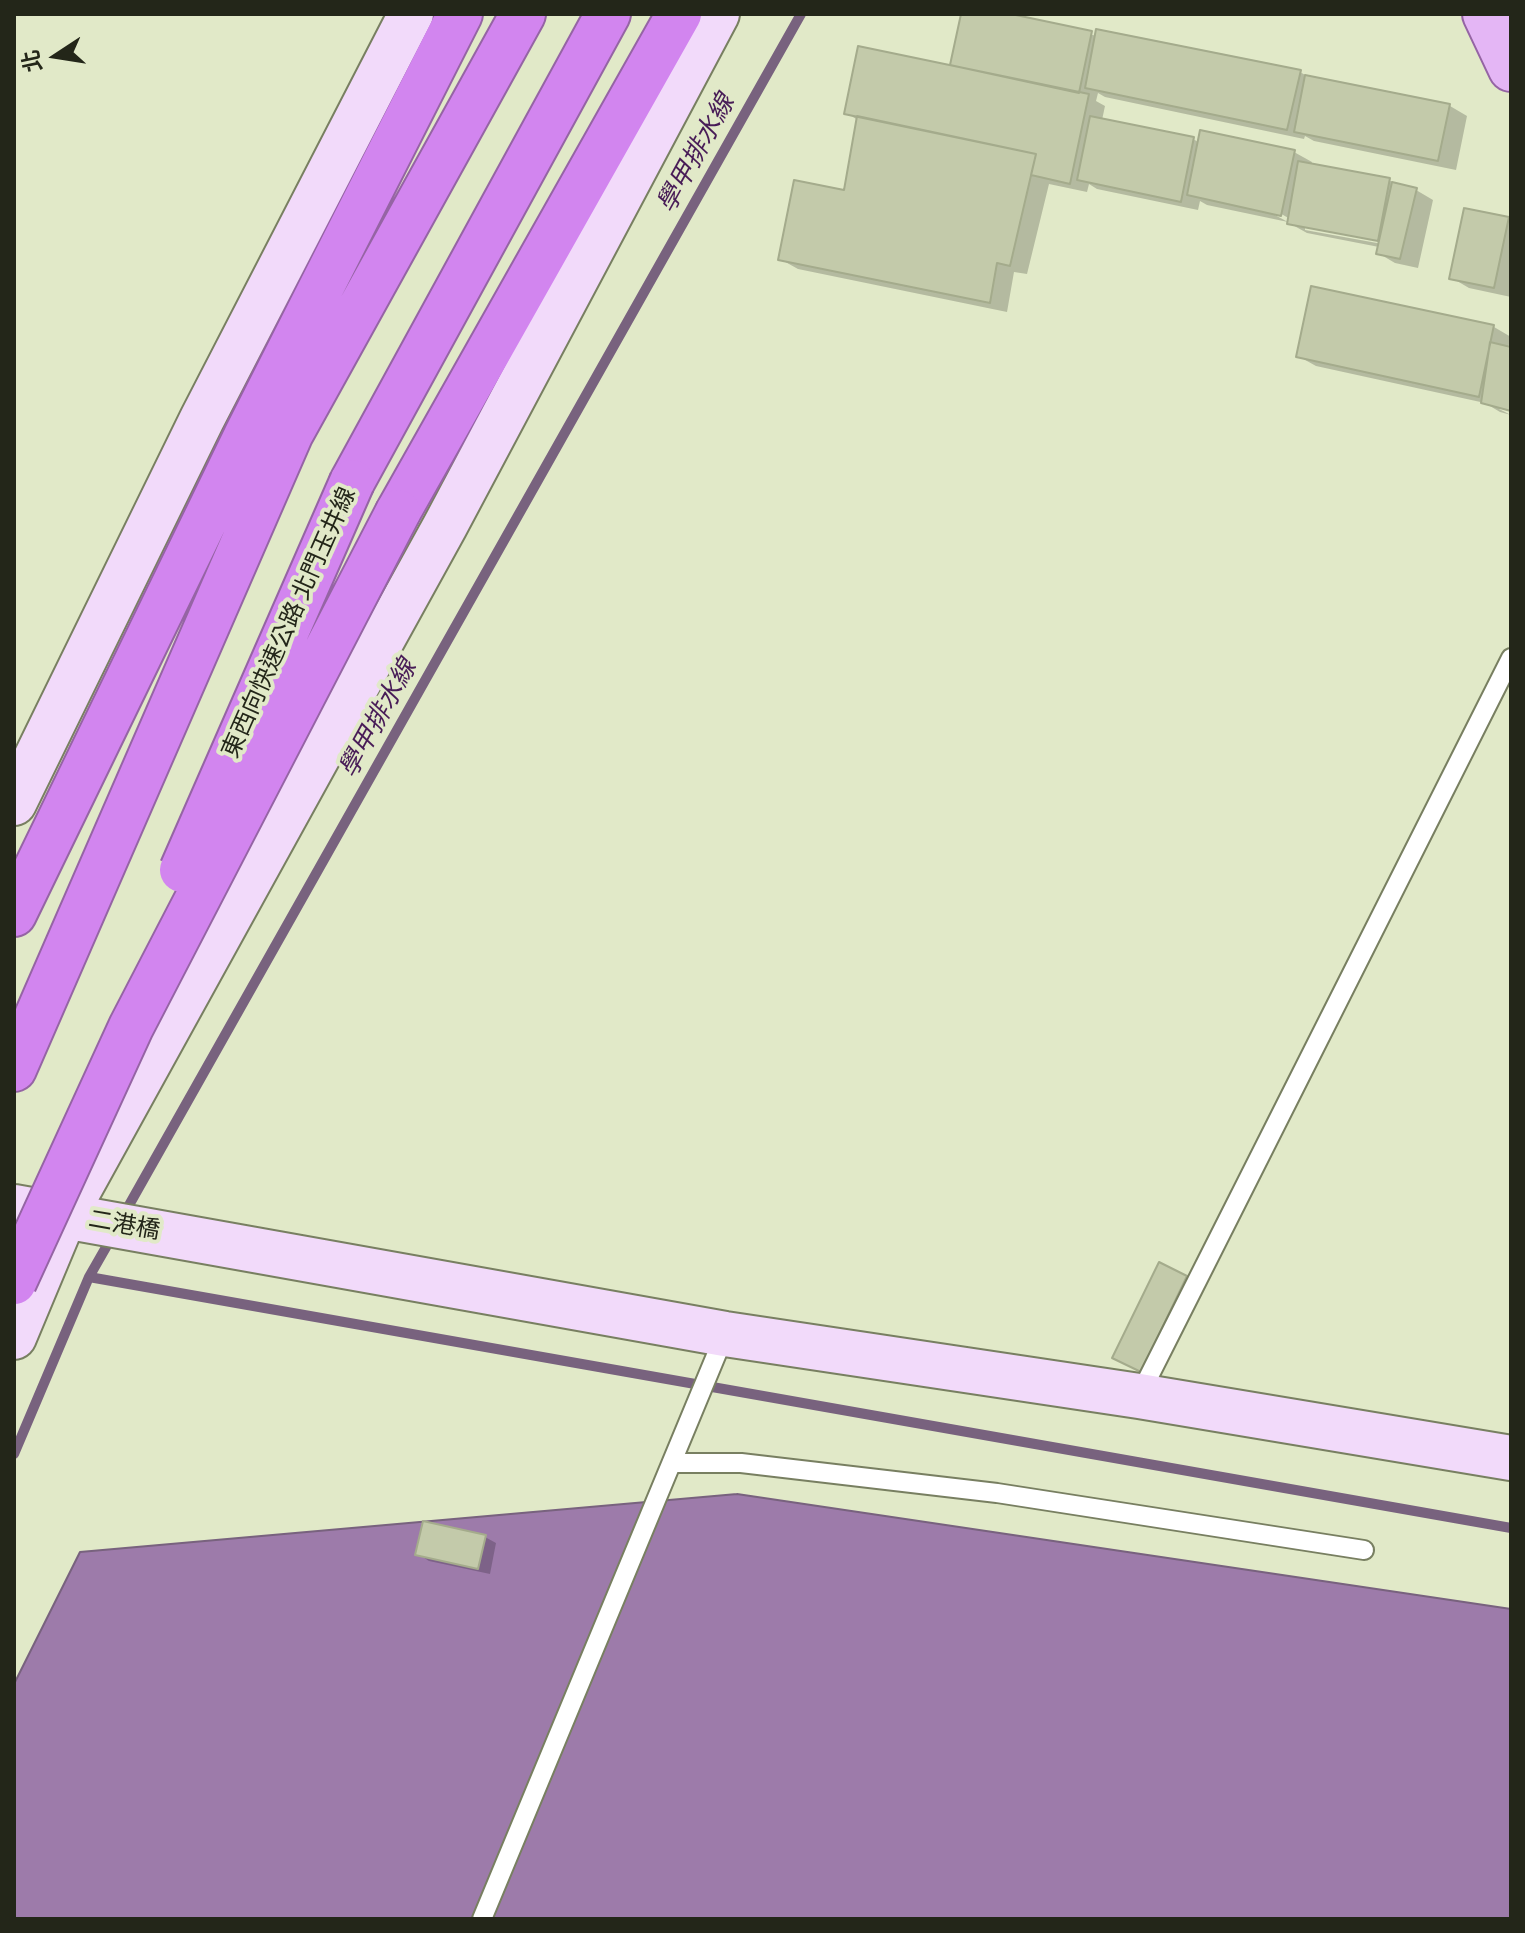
<!DOCTYPE html>
<html>
<head>
<meta charset="utf-8">
<style>
	body { margin:0 }
	#map { position:relative; width:1525px; height:1933px; overflow:hidden; background:#e1e9c8; font-family:Signika,"Noto Sans TC",sans-serif }
	canvas { display:block }
	.frame { position:absolute; inset:0; border:16px solid #232619; pointer-events:none }
	.north { position:absolute; left:16px; top:16px; width:80px; height:80px; -webkit-text-stroke:6px #e1e9c8; paint-order:stroke; rotate:258deg; font-size:22px; font-weight:700; line-height:32px; text-align:center; color:#232619 }
	.north::after { content:''; display:block; margin:auto; width:28px; height:36px; background:#232619; clip-path:polygon(50% 0,100% 100%,50% 72%,0 100%) }
</style>
</head>
<body>
<div id="map">
<canvas width="1525" height="1933"></canvas>
<div class="frame"></div>
<div class="north">北</div>
</div>
<script>
const g = document.querySelector('canvas').getContext('2d');
g.lineJoin = 'round';
function paint(path, color) {
  g.fillStyle = color;
  g.fill(path, 'evenodd');
}
function poly(rows) {
  const path = new Path2D();
  for (const r of rows) {
    path.moveTo(r[0], r[1]);
    for (let i = 2; i < r.length; i += 2) path.lineTo(r[i], r[i + 1]);
  }
  return path;
}
function stroke(path, color, width, dash) {
  g.strokeStyle = color;
  g.lineWidth = width;
  g.lineCap = dash ? 'butt' : 'round';
  g.setLineDash(dash || []);
  g.stroke(path);
}
function write(font, color, halo, rows, align = 'center') {
  g.font = font + ' Signika,"Noto Sans TC",sans-serif';
  g.lineWidth = 8;
  g.setLineDash([]);
  g.textBaseline = 'middle';
  g.strokeStyle = halo;
  g.fillStyle = color;
  for (const [text, x, y, turn = 0] of rows) {
    g.save();
    g.translate(x, y);
    g.rotate((+turn || 0) * Math.PI / 180);
    g.textAlign = isNaN(turn) ? turn : align;
    if (halo) g.strokeText(text, 0, 0);
    g.fillText(text, 0, 0);
    g.restore();
  }
}
const water = poly([
	[737,1494,1511,1609,1511,1919,14,1919,14,1684,80,1552,737,1494]
]);
paint(water, '#9d7baa');
stroke(water, '#78627e', 2);
paint(poly([
	[963,14,1002,14,1097,36,1300,72,1312,79,1450,106,1467,116,1456,170,1314,141,1305,136,1304,139,1105,97,1098,93,1096,101,1105,106,1102,120,1193,139,1200,143,1294,152,1312,162,1311,166,1389,180,1399,186,1416,190,1433,200,1418,268,1395,263,1378,253,1379,247,1307,233,1289,223,1290,219,1273,209,1271,213,1288,222,1207,205,1200,201,1198,210,1097,189,1089,184,1087,192,1049,184,1027,274,1014,272,1007,312,798,269,780,259,845,192,858,120,846,113,952,68],
	[1305,226,1389,241,1388,245,1305,230],
	[1508,219,1511,220,1511,297,1469,288,1452,278],
	[1312,289,1494,327,1511,337,1508,348,1511,349,1511,408,1499,405,1499,409,1511,415,1500,412,1485,403,1316,366,1298,356],
	[1160,1265,1198,1284,1153,1377,1126,1363],
	[485,1537,496,1543,490,1574,429,1561,418,1554]
]), '#0003');
stroke(poly([
	[124,1214,801,14],
	[89,1277,1511,1528],
	[14,1454,89,1277,113,1235]
]), '#78627e', 10);
const building = poly([
	[961,14,1011,14,1092,31,1079,93,950,65,961,14],
	[1096,29,1301,70,1287,130,1085,88,1096,29],
	[858,46,1089,94,1070,184,1031,175,1036,154,844,114,858,46],
	[1305,75,1450,104,1438,161,1294,132,1305,75],
	[857,116,1036,154,1010,266,997,263,990,303,778,260,794,180,844,190,857,116],
	[1090,116,1194,137,1181,202,1077,180,1090,116],
	[1200,130,1295,150,1281,216,1187,195,1200,130],
	[1298,161,1390,178,1378,241,1287,224,1298,161],
	[1392,182,1417,188,1400,259,1376,254,1392,182],
	[1464,208,1509,217,1494,288,1449,279,1464,208],
	[1311,286,1494,325,1479,397,1296,357,1311,286],
	[1490,342,1511,347,1511,411,1481,403,1490,342],
	[1159,1262,1187,1276,1141,1372,1112,1358,1159,1262],
	[423,1521,486,1535,478,1569,415,1555,423,1521]
]);
paint(building, '#c3caaa');
stroke(building, '#a4ab8c', 2);
const lane = poly([
	[1139,1396,1511,658],
	[672,1463,741,1463,997,1493,1364,1550],
	[482,1919,725,1334]
]);
const secondary = poly([
	[14,803,202,419,411,14],
	[14,1207,725,1334,1139,1396,1511,1458],
	[14,1337,65,1215,445,526,717,14]
]);
const primary = poly([
	[1485,14,1511,69]
]);
const highway = poly([
	[352,482,608,14],
	[398,512,679,14],
	[14,914,247,434,460,14],
	[14,1069,291,433,523,14]
]);
stroke(lane, '#787f61', 22);
stroke(secondary, '#787f61', 48);
stroke(primary, '#9564a4', 48);
stroke(highway, '#9564a4', 48);
stroke(lane, '#fff', 18);
stroke(secondary, '#f2dafa', 44);
stroke(primary, '#e4b6f5', 44);
stroke(highway, '#d285ef', 44);
const highwayBridge = poly([
	[182,870,352,482],
	[14,1282,131,1027,398,512]
]);
stroke(highwayBridge, '#9564a4', 48, []);
stroke(highwayBridge, '#d285ef', 44);
write('24px', '#232619', '#e1e9c8', [
	["東西向快速公路 北門玉井線",290,623,-66],
	["二港橋",124,1226,10]
]);
write('italic 26px', '#481c57', '#e1e9c8', [
	["學甲排水線",697,154,-61],
	["學甲排水線",379,719,-61]
]);
</script>
</body>
</html>
